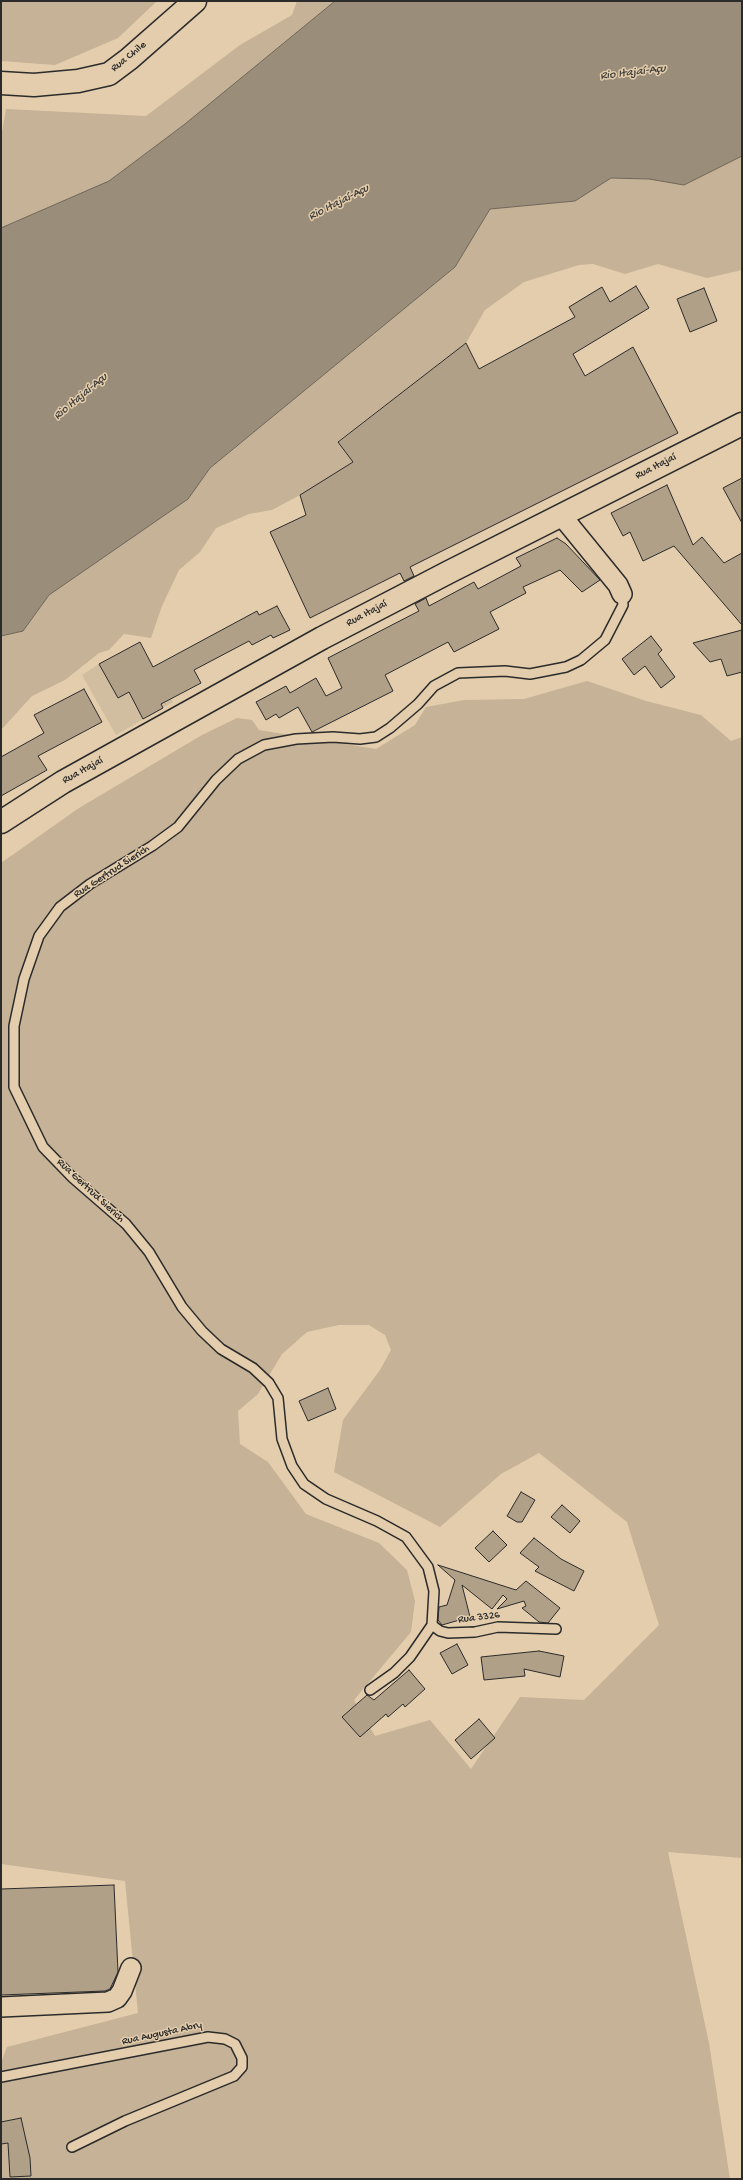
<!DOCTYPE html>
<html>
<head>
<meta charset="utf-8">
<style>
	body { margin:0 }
	#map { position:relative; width:743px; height:2180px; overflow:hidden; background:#e3cdac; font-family:"Gochi Hand",sans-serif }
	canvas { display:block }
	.frame { position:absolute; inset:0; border:2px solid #2b2b2b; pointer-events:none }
</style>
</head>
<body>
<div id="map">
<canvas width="743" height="2180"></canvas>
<div class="frame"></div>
</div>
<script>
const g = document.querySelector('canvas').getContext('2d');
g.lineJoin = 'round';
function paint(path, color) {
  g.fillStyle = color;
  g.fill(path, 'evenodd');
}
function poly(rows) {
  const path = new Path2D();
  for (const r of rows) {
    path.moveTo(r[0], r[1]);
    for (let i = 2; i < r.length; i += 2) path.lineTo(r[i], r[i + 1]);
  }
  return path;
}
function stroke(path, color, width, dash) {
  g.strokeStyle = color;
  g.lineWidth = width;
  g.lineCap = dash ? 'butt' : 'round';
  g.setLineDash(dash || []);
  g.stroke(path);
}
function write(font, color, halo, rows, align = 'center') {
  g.font = font + ' "Gochi Hand",sans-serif';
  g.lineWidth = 3;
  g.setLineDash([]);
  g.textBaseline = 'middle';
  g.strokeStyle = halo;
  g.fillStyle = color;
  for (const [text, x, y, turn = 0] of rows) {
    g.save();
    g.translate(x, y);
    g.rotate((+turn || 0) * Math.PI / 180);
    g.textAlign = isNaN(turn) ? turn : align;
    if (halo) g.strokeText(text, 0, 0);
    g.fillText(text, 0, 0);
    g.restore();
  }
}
paint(poly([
	[99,664,158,676,173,702,116,735,82,675]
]), '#d1bd9f');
paint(poly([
	[1,1,157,1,118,38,55,65,1,61],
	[297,1,335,1,185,124,109,181,1,228,1,138,6,109,146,116,240,45,292,15],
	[742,156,742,270,707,278,658,264,625,274,593,264,579,265,524,282,485,310,466,343,338,441,353,462,300,495,272,510,249,514,216,528,200,552,179,570,162,606,151,638,124,634,109,650,99,653,65,680,32,696,1,730,1,636,23,631,49,595,187,499,210,468,455,267,490,209,575,201,611,178,649,179,684,185],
	[587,681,646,701,701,715,731,741,742,737,742,1858,668,1852,709,2043,730,2179,1,2179,1,2063,7,2047,138,2013,125,1881,1,1864,1,863,79,808,202,735,237,718,252,720,259,730,376,749,415,725,426,707,464,700,524,699],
	[339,1325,369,1325,385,1335,391,1350,380,1370,343,1420,334,1472,440,1527,501,1474,539,1453,627,1522,659,1625,584,1700,520,1697,471,1769,430,1720,375,1736,354,1700,411,1632,415,1601,407,1570,379,1543,306,1514,268,1462,240,1444,238,1411,258,1394,282,1354,307,1332]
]), '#c5b297');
const water = poly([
	[335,1,742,1,742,156,684,185,649,179,611,178,575,201,490,209,455,267,210,468,188,499,49,595,23,631,1,636,1,228,109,181,185,124,335,1]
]);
paint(water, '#9a8d79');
stroke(water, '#6e665a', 1);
const building = poly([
	[636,286,649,308,573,354,585,376,633,347,678,433,410,567,414,576,404,581,400,573,310,618,270,532,306,515,300,495,353,462,338,442,466,343,479,369,575,317,569,307,602,287,610,302,636,286],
	[704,288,717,321,690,332,677,299,704,288],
	[742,478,742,523,723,488,742,478],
	[667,485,693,545,702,537,724,563,742,553,742,625,674,546,643,561,630,532,623,536,611,513,667,485],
	[557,538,566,544,600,580,582,592,560,570,523,587,526,593,490,612,499,629,454,652,448,642,385,675,393,691,312,732,298,707,279,718,276,714,266,720,256,702,286,686,290,693,316,678,326,696,342,688,328,658,419,611,415,604,426,598,429,606,474,582,478,589,521,566,516,558,557,538],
	[277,606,290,630,273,638,271,635,252,645,249,641,194,670,201,683,161,704,163,708,143,719,129,692,118,698,99,664,140,642,153,667,257,611,259,615,277,606],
	[742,630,742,672,727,676,721,659,710,662,693,643,742,630],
	[651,636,662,650,658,654,675,677,661,688,645,666,634,675,622,659,651,636],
	[84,689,102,722,38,756,47,770,1,796,1,757,44,733,34,715,84,689],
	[328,1388,336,1409,308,1421,299,1401,328,1388],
	[521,1492,535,1500,522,1522,517,1522,507,1516,521,1492],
	[562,1505,580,1521,570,1533,551,1517,562,1505],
	[493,1531,507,1545,489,1562,475,1548,493,1531],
	[534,1538,561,1559,584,1571,574,1591,535,1571,539,1567,520,1553,534,1538],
	[438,1565,516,1590,526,1581,560,1608,548,1623,539,1622,522,1608,526,1606,524,1601,497,1609,507,1599,503,1595,492,1609,462,1585,470,1617,442,1625,438,1620,439,1607,447,1605,455,1580,438,1565],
	[457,1644,468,1665,452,1674,440,1653,457,1644],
	[539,1651,564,1656,560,1677,524,1669,525,1676,484,1680,481,1657,539,1651],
	[409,1670,425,1689,405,1707,403,1704,388,1717,386,1714,360,1737,342,1717,367,1695,374,1700,409,1670],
	[479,1719,495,1738,471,1759,455,1740,479,1719],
	[114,1885,118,1972,110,1989,105,1991,1,1995,1,1889,114,1885],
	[21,2118,30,2158,31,2176,10,2177,8,2143,1,2144,1,2122,21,2118]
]);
paint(building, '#b0a088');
stroke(building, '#2b2b2b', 1);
const service = poly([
	[432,1625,440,1631,448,1633,475,1632,498,1627,556,1629],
	[370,1690,394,1673,410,1657,432,1625,434,1591,428,1567,406,1537,377,1521,326,1499,304,1484,292,1466,282,1439,278,1398,269,1383,253,1368,221,1349,202,1331,182,1307,149,1252,126,1224,73,1178,43,1147,14,1087,14,1026,24,979,39,936,60,907,90,884,152,846,178,827,216,780,238,759,264,745,296,739,333,737,360,739,376,737,390,728,418,704,434,686,458,673,505,671,530,674,566,667,581,660,605,640,623,605,622,594],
	[1,2077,208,2037,225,2039,235,2044,242,2058,242,2067,234,2076,125,2121,72,2147]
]);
const minor = poly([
	[561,515,618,585,622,594],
	[1,2007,108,2002,117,1998,122,1991,131,1968]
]);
const secondary = poly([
	[1,822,63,782,322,638,449,572,742,424]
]);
const primary = poly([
	[1,83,34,85,78,81,109,74,129,59,195,1]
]);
stroke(service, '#2b2b2b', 12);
stroke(minor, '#2b2b2b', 22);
stroke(secondary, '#2b2b2b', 25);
stroke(primary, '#2b2b2b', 25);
stroke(service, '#e3cdac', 9);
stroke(minor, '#e3cdac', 19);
stroke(secondary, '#e3cdac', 22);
stroke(primary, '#e3cdac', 22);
write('11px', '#2b2b2b', '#e3cdac', [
	["Rua Chile",129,57,-39],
	["Rua Itajaí",656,467,-27],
	["Rua Itajaí",367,614,-28],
	["Rua Itajaí",83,771,-29],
	["Rua Gertrud Sierich",112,872,-33],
	["Rua Gertrud Sierich",90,1191,43],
	["Rua 3326",479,1618,-7],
	["Rua Augusta Abry",162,2034,-12]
]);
write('italic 12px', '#413f3b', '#e3cdac', [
	["Rio Itajaí-Açu",633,73,-7],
	["Rio Itajaí-Açu",339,203,-27],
	["Rio Itajaí-Açu",81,397,-40]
]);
</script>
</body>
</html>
